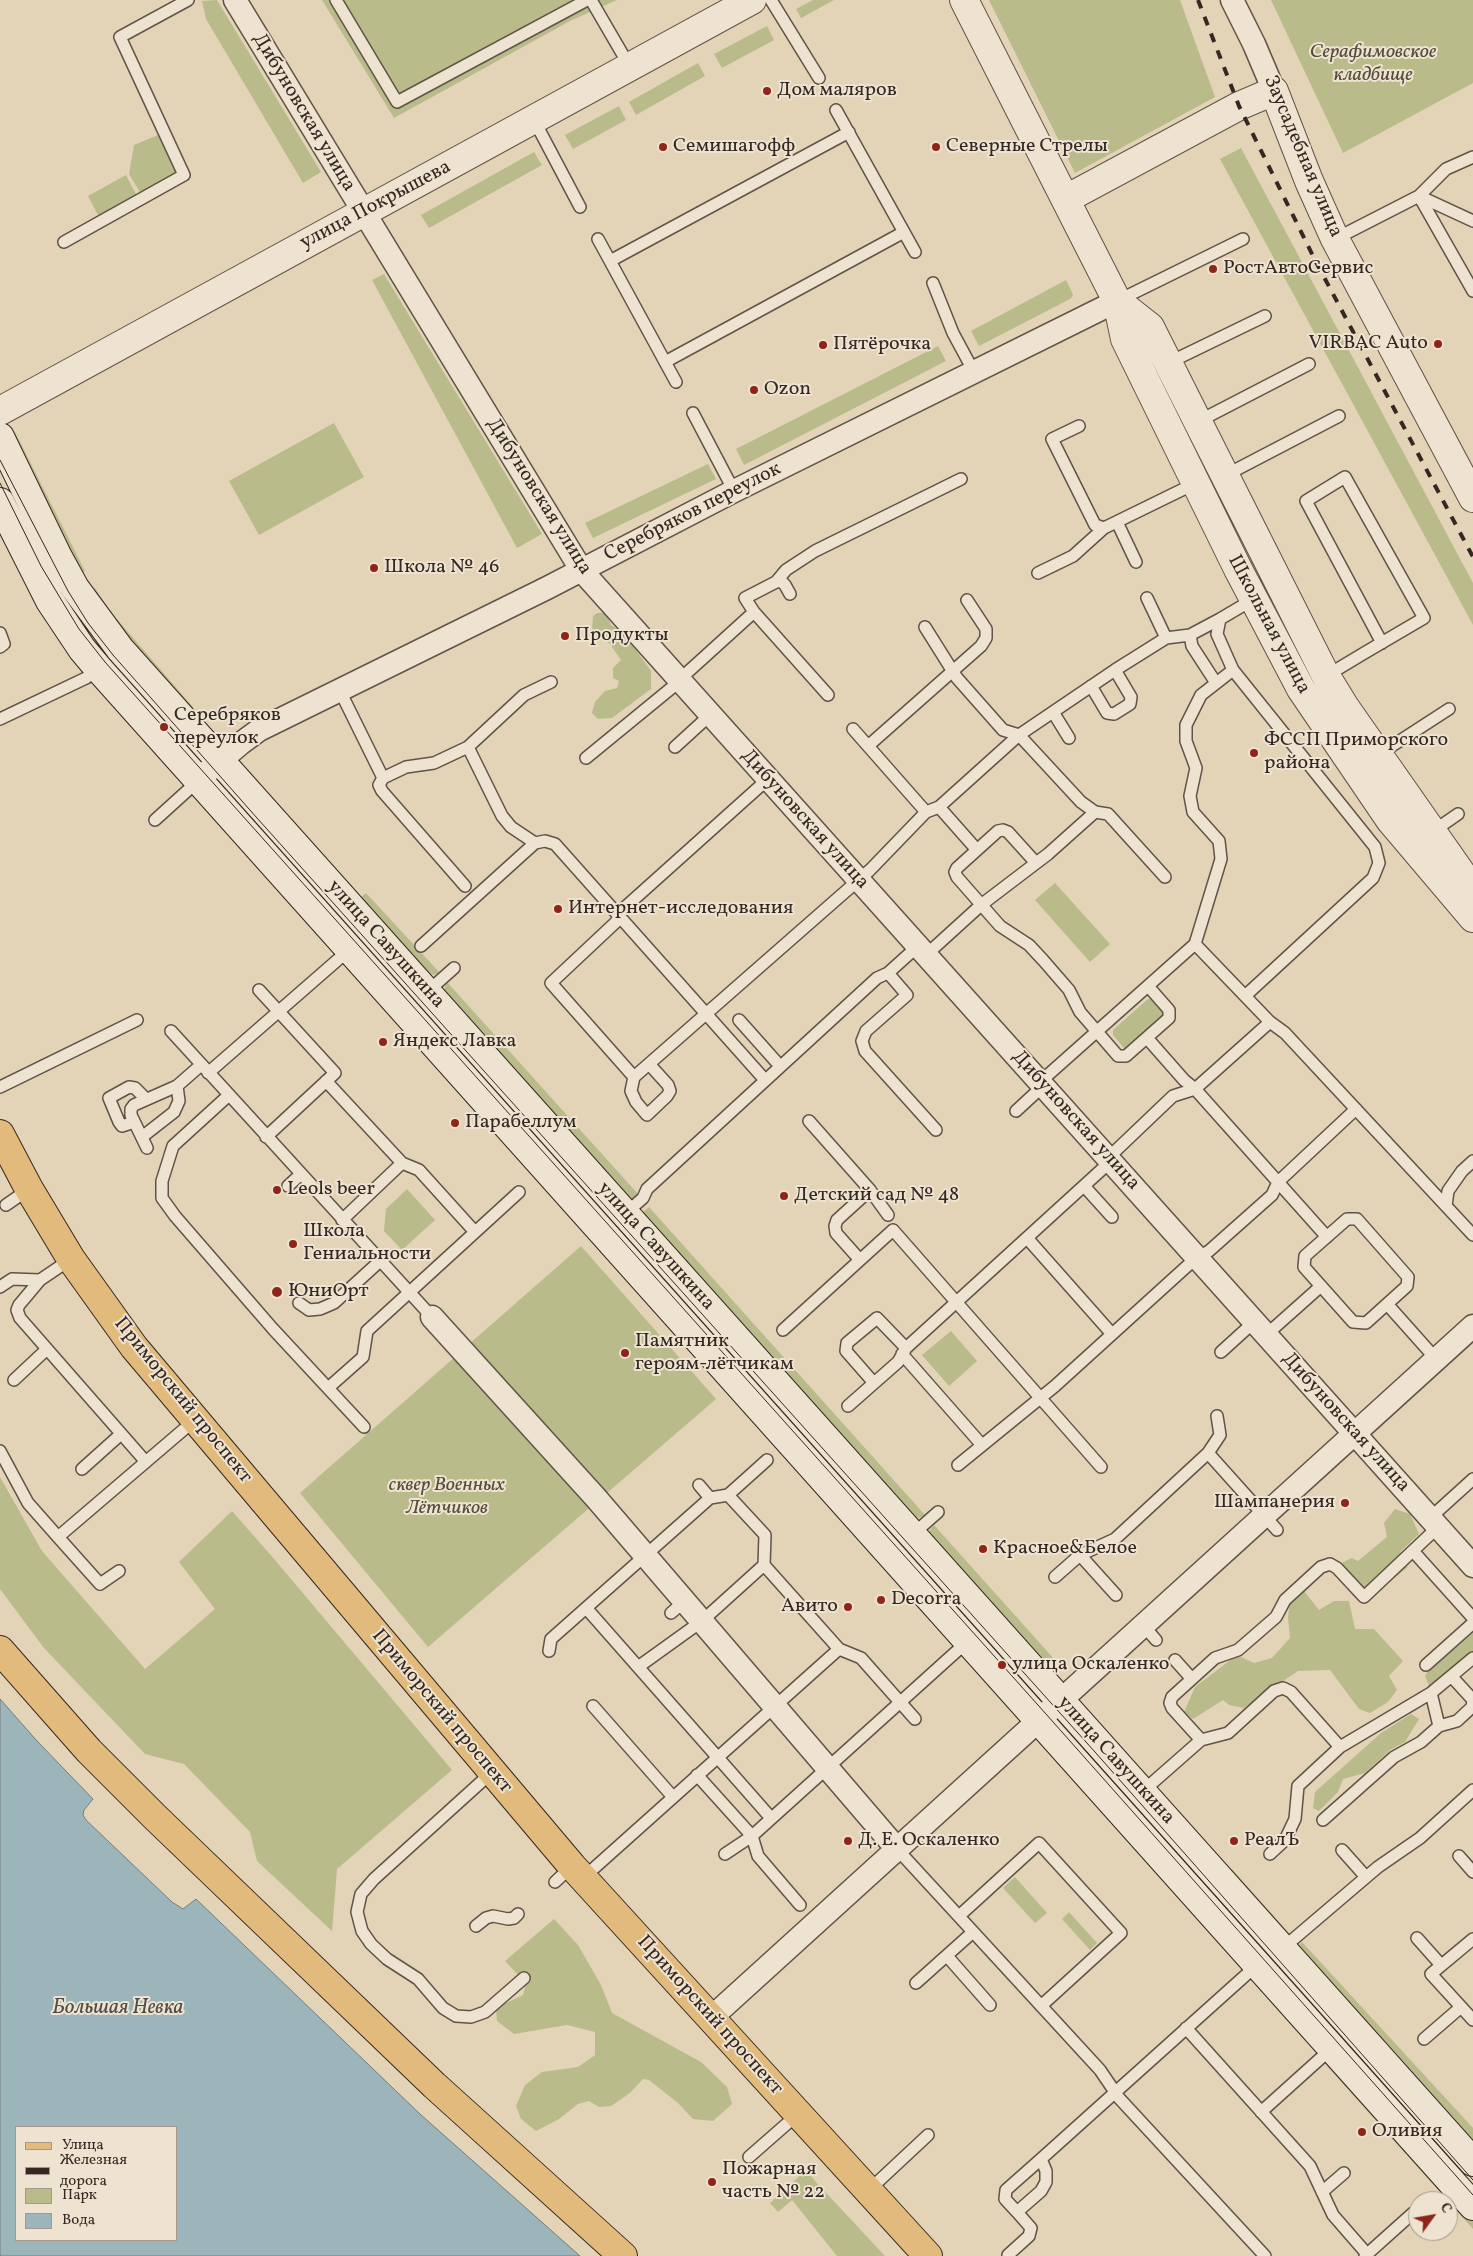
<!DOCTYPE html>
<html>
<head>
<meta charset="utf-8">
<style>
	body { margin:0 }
	#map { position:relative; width:1473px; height:2256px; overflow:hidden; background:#e3d4b7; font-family:Vollkorn,serif }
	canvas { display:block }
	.legend { position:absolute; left:15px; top:2126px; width:162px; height:115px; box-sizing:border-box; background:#ede3d0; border:1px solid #a3988a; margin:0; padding:6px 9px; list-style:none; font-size:15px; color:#352822 }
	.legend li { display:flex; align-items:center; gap:10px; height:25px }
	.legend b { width:25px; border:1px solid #a3988a }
	.north { position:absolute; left:1408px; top:2191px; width:50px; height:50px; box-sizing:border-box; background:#ede3d0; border:1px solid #a3988a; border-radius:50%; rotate:58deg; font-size:14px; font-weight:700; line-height:20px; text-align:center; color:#352822 }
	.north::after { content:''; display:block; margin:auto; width:18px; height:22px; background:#8f2418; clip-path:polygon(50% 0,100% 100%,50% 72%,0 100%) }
</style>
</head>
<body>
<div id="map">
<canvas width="1473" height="2256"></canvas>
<ul class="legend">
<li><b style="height:6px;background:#e2ba7c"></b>Улица</li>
<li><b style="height:6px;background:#352822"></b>Железная дорога</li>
<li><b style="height:14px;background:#b9bb8a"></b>Парк</li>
<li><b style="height:14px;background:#9cb5bb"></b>Вода</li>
</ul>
<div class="north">С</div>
</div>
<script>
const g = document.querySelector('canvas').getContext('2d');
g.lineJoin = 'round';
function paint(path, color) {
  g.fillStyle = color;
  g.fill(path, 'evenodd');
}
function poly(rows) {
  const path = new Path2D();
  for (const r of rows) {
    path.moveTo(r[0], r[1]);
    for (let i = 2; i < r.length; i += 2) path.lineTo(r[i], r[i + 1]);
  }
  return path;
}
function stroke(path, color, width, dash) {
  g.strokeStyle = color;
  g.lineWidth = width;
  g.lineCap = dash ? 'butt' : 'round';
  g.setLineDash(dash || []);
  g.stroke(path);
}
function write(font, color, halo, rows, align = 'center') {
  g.font = font + ' Vollkorn,serif';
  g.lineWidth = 4;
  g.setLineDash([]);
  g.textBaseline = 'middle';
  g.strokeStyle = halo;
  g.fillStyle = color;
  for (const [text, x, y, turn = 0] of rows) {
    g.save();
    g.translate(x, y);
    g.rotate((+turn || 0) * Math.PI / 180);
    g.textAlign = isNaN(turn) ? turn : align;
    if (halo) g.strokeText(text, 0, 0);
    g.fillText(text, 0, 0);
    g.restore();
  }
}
paint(poly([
	[217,0,321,172,303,183,206,19,202,1],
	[322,0,617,0,570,21,394,118],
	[813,0,834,0,801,18,796,9],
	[989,0,1180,0,1215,97,1075,173],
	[1271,0,1473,0,1473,83,1343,153],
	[767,26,774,40,722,68,714,54],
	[698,63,705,76,636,115,629,102],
	[619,106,626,120,573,149,565,135],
	[158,135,176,174,141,194,129,174,134,145],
	[1241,148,1473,583,1473,625,1220,159],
	[534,152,542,165,429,228,421,215],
	[126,175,139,200,101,221,88,196],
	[384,274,542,534,517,548,372,280],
	[1066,280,1072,292,1073,296,1070,299,979,346,971,331],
	[938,346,946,361,744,465,736,449],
	[1153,358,1282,614,1276,617,1147,361],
	[334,423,364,477,259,535,229,481],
	[15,432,85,571,76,576,13,438],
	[708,464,716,479,593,538,585,523],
	[95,588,109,610,193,707,187,713,87,593],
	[597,613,606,613,611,625,623,632,651,671,651,689,612,718,598,719,592,713,595,702,605,691,617,688,619,681,613,678,613,668,621,660,610,644,592,632,593,616],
	[1055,883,1110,944,1090,962,1035,900],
	[366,893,440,973,432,975,410,952,403,954,356,901],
	[447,982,638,1194,627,1204,490,1051,493,1043,444,990],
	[1148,999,1153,999,1164,1012,1164,1017,1129,1048,1124,1048,1113,1035,1113,1030],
	[407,1189,435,1220,402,1250,384,1231,386,1209],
	[649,1207,925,1515,915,1520,638,1216],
	[581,1246,716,1399,607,1493,468,1345],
	[951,1331,977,1361,949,1386,922,1355],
	[456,1356,595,1503,428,1647,300,1493],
	[0,1477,42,1551,145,1669,215,1609,179,1562,232,1511,275,1560,452,1770,337,1869,332,1931,257,1861,250,1832,184,1764,145,1754,44,1648,0,1589],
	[1395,1509,1410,1514,1419,1534,1401,1551,1396,1561,1408,1567,1379,1590,1359,1588,1343,1580,1343,1562,1352,1558,1358,1561,1387,1537,1384,1523],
	[934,1525,1055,1660,1044,1671,927,1534],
	[1304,1591,1319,1610,1334,1601,1349,1601,1355,1629,1374,1629,1403,1661,1389,1676,1397,1690,1388,1702,1370,1713,1359,1709,1330,1670,1298,1671,1244,1708,1229,1705,1223,1700,1193,1719,1184,1712,1195,1687,1237,1655,1254,1663,1272,1658,1290,1638,1288,1617,1290,1600],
	[1466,1631,1473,1633,1473,1654,1444,1680,1429,1686,1425,1676,1433,1661],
	[1411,1714,1419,1719,1405,1742,1390,1750,1365,1773,1343,1779,1338,1792,1319,1811,1313,1808,1315,1792,1381,1733],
	[1232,1869,1289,1933,1283,1938,1226,1874],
	[1015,1877,1047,1913,1035,1923,1003,1888],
	[1069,1912,1097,1943,1090,1950,1062,1919],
	[554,1919,578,1945,601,1985,612,2013,701,2062,727,2087,732,2104,713,2121,693,2119,678,2103,649,2080,643,2079,630,2093,611,2106,599,2107,589,2101,578,2104,559,2119,536,2131,521,2119,516,2106,525,2085,542,2072,578,2067,595,2055,595,2032,567,2025,514,2034,497,2021,496,2008,523,1995,526,1983,505,1961],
	[1302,1942,1473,2128,1473,2145,1294,1950],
	[1332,2060,1473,2218,1473,2229,1326,2065],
	[806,2170,815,2181,885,2256,837,2256,792,2200,778,2212,770,2203]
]), '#b9bb8a');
const water = poly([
	[0,1699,38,1742,93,1799,84,1810,83,1815,86,1820,172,1902,183,1909,196,1899,420,2114,580,2256,0,2256,0,1699],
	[16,2127,176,2127,176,2240,16,2240,16,2127]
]);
paint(water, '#9cb5bb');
stroke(water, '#737d7e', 1);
const service = poly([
	[336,0,397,102,587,0],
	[591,0,630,67],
	[771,0,819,78],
	[836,110,915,252],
	[534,120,580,207],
	[1473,157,1446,169,1419,196,1473,221],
	[598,239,676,382],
	[1335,239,1419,196,1473,291],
	[64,242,184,175,120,37,188,0],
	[610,261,849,132],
	[933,283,953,333,974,372],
	[1117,301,1243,239],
	[665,362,904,232],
	[1168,363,1265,316],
	[693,413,734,491],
	[1197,422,1309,364],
	[1079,426,1052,439,1095,525,1104,528,1196,483],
	[1224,476,1339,416],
	[1117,522,1136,562],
	[1038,573,1073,556,1104,528],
	[776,582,781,581,785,585,790,594],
	[1147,598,1166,638],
	[754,612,745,598,776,582,786,570,815,551,961,479],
	[925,627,957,678,1003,730,1019,735,1081,802,1095,812,1108,814,1165,877],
	[0,633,4,644,0,647],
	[1190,635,1192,646,1216,683],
	[1233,670,1375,847,1379,863,1373,878,1245,996,1195,944,1221,859,1219,841,1193,812,1190,796,1196,768,1186,741,1186,725,1201,695,1233,670,1217,634,1220,619,1254,599],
	[1326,676,1366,652,1424,618,1345,477,1306,501,1382,643],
	[679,680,754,612,828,695],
	[1091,686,1107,713,1114,714,1130,704,1131,697,1115,670],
	[340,691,383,778],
	[1053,712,1069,738],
	[0,719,86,678,98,668],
	[853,729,926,812],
	[868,746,981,646,986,638,986,629,967,600],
	[468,747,502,816,511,827,535,843],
	[675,747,710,715],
	[1378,755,1449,709],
	[586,758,680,681],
	[939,807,977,850],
	[155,820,198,781],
	[1432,832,1458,814],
	[1036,863,1008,832,1003,830,998,831,957,868,955,872,957,877,1000,926,1029,945,1043,960,1069,990,1080,1012,1118,1056,1126,1056,1169,1018,1169,1010,1148,986],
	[465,886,382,791,379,785,383,778,406,767,434,763,468,747,524,695,551,682],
	[421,946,535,843,545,841,555,844,765,1080],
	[926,955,981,905,1048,854,1095,812],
	[888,973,907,995,866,1031,862,1041,865,1051,936,1130],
	[259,990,335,1073,266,1137],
	[427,992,454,968],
	[1245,996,1270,1022,1285,1033,1473,1235],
	[739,1020,780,1066],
	[171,1031,432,1317],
	[1147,1038,1184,1080,1195,1089,1327,1237],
	[649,1064,668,1085,670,1091,667,1096,647,1115,636,1102,631,1091,634,1077,870,870,926,812,939,807,1019,735,1115,670,1166,638,1190,635,1220,619],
	[208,1073,349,950],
	[634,1077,551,983,616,922,622,910,768,779],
	[326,1081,402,1163,419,1170,475,1232],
	[1040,1082,1195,944],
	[0,1087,137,1020],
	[229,1095,173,1146,162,1181,162,1198,175,1216,273,1329,364,1427],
	[1016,1111,1043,1086],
	[809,1121,870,1190,888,1215],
	[134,1122,122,1126,119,1122,109,1098,129,1087,135,1088,146,1099],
	[142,1137,174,1112,179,1101,177,1086],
	[147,1148,131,1115,131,1109,134,1105,177,1086,201,1065],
	[1108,1158,1173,1096,1195,1089,1270,1022],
	[288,1186,301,1174],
	[1084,1186,1112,1217],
	[6,1205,29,1189],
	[1446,1206,1448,1191,1462,1171,1473,1161],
	[625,1214,643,1198,647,1189,877,978,888,973,918,946],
	[1347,1219,1357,1219,1408,1277,1407,1286,1366,1323,1353,1322,1304,1267,1305,1256,1347,1219],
	[342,1220,402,1163],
	[1027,1238,1112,1334],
	[71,1259,40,1280,19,1305,17,1310,20,1318,146,1462],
	[860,1260,836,1233,835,1226,837,1220,870,1190],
	[0,1287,12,1279,40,1280],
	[299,1303,309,1310,320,1309,334,1303,380,1261],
	[1387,1304,1436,1359],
	[783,1330,893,1230,1101,1467],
	[1266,1335,1321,1286],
	[1221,1352,1254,1322],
	[902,1354,981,1444],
	[14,1380,47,1349],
	[874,1383,846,1351,847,1343,877,1318,906,1348],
	[328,1388,363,1357,367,1331,519,1192],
	[848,1406,898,1362,906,1348,1110,1162],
	[0,1451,28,1503,58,1537],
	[1208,1453,1277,1530],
	[958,1465,1055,1386,1196,1258,1209,1251,1272,1195,1278,1182,1356,1109],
	[82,1469,121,1434],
	[728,1495,767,1460],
	[710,1498,728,1495,765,1535,764,1565,839,1649,861,1658,915,1719],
	[1430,1518,1473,1479],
	[912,1535,938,1512],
	[1413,1551,1473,1618],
	[1080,1555,1116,1595],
	[119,1571,100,1584,58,1537,196,1419],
	[1055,1577,1080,1555,1115,1539,1208,1453,1220,1435,1217,1416],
	[587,1609,771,1818],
	[671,1613,685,1601],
	[1143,1625,1156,1640],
	[549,1651,551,1639,710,1498,699,1485],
	[1175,1660,1192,1679],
	[1426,1665,1473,1623],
	[638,1667,702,1621,764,1565],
	[1431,1693,1439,1726],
	[593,1706,673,1797],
	[1201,1740,1172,1708,1170,1703,1172,1697,1215,1658,1238,1650,1276,1617,1285,1600,1321,1567,1330,1564,1337,1568,1364,1597,1438,1527],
	[1340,1747,1431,1693,1473,1658],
	[491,1773,374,1879,361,1894,357,1912,362,1931,371,1944,387,1959,418,1979,443,2008,456,2016,471,2017,485,2012,524,1978],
	[697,1775,752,1836,968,1641],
	[1143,1791,1201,1740,1228,1733,1274,1691,1283,1688,1291,1692,1340,1747,1298,1786,1295,1819,1285,1840,1270,1854],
	[1323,1820,1394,1757,1421,1742,1439,1726,1457,1721,1472,1707,1473,1700,1452,1677],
	[897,1849,1100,2070,1119,2098,1265,2256],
	[1342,1850,1366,1877],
	[725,1854,752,1836,758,1856,800,1905],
	[1459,1856,1473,1872],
	[583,1878,839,1649],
	[555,1882,572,1866],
	[959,1916,1039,1843,1121,1933,1041,2006],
	[476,1926,486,1918,493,1916,508,1919,514,1918,518,1914],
	[1417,1938,1441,1965],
	[1473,1939,1431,1974,1473,2020],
	[1283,1948,1378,1867,1420,1838,1473,1790],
	[947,1956,990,2005],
	[916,1983,973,1932],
	[1186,2028,1310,2166,1333,2215,1367,2254],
	[1424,2039,1461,2007],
	[1261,2112,1332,2048],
	[749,2157,798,2114],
	[868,2191,928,2135],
	[1322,2192,1344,2173],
	[1017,2212,1005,2199,1006,2190,1041,2159],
	[1008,2255,1029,2236,1031,2228,1017,2212,1041,2191,1046,2182,1046,2171,1041,2159,1257,1965],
	[1365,2256,1413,2213]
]);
const minor = poly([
	[235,0,582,571,1473,1566],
	[1232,0,1254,44,1274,91],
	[207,772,240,744,259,730,547,588,734,491,1117,301],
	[432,1317,596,1498,897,1849],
	[711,2018,1473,1326]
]);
const tertiary = poly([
	[964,0,1117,301,1125,339,1238,569,1301,689,1390,820,1473,918],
	[1066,199,1239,106,1274,91,1309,181,1335,239,1473,498],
	[1117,301,1150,327,1326,676,1345,707,1473,890],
	[0,411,752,0]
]);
const secondary = poly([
	[0,437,58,557,75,588,120,649,1473,2162],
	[0,502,50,601,82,649,98,668,1473,2206]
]);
const primary = poly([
	[0,1134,29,1189,71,1259,134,1347,572,1866,928,2256],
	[0,1650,89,1751,155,1817,434,2085,623,2256]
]);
stroke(service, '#605347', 14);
stroke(minor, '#605347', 25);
stroke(tertiary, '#605347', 30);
stroke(secondary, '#352822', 30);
stroke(primary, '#352822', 30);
stroke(service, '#ede3d0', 11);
stroke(minor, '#ede3d0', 22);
stroke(tertiary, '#ede3d0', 28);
stroke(secondary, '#ede3d0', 28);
stroke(primary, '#e2ba7c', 28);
stroke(poly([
	[0,460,68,591,88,623,113,655,257,818,1095,1752,1473,2180],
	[0,483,41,566,59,596,79,629,105,662,1046,1714,1473,2195]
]), '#352822', 1);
stroke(poly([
	[1198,0,1239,106,1316,262,1473,557]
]), '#352822', 4, [9, 9]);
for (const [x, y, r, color] of [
	[767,91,5,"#8f2418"],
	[663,147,5,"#8f2418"],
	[936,147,5,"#8f2418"],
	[1213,269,5,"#8f2418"],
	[1438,344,5,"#8f2418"],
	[823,345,5,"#8f2418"],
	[754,390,5,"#8f2418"],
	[374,568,5,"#8f2418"],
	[565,636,5,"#8f2418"],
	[164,727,5,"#8f2418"],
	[1254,753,5,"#8f2418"],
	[558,909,5,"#8f2418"],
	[383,1042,5,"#8f2418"],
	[455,1123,5,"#8f2418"],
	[277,1190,5,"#8f2418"],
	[784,1196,5,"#8f2418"],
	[293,1244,5,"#8f2418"],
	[277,1292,6,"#8f2418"],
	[625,1353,5,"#8f2418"],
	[1345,1503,5,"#8f2418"],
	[983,1549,5,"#8f2418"],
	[881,1600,5,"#8f2418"],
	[848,1607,5,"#8f2418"],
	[1002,1665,5,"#8f2418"],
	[848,1841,5,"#8f2418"],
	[1234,1841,5,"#8f2418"],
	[1362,2132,5,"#8f2418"],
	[712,2182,5,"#8f2418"]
]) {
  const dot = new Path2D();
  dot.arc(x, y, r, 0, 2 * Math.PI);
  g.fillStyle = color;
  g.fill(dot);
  stroke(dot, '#ede3d0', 2);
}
write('italic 20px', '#564d3c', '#ede3d0', [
	["Серафимовское",1373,53],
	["кладбище",1373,76],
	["сквер Военных",447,1486],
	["Лётчиков",447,1509]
]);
write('20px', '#352822', '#ede3d0', [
	["Дом маляров",777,91],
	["Семишагофф",673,147],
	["Северные Стрелы",946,147],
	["РостАвтоСервис",1223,269],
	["VIRBAC Auto",1428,344,"right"],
	["Пятёрочка",833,345],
	["Ozon",764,390],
	["Школа № 46",384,568],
	["Продукты",575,636],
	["Серебряков",174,716],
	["переулок",174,739],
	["ФССП Приморского",1264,741],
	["района",1264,764],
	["Интернет-исследования",568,909],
	["Яндекс Лавка",393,1042],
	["Парабеллум",465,1123],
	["Leols beer",287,1190],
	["Детский сад № 48",794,1196],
	["Школа",303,1232],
	["Гениальности",303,1255],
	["ЮниОрт",288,1292],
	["Памятник",635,1342],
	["героям-лётчикам",635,1365],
	["Шампанерия",1335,1503,"right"],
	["Красное&Белое",993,1549],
	["Decorra",891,1600],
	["Авито",838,1607,"right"],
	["улица Оскаленко",1012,1665],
	["Д. Е. Оскаленко",858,1841],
	["РеалЪ",1244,1841],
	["Оливия",1372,2132],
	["Пожарная",722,2170],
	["часть № 22",722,2193]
], 'left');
write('20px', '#352822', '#ede3d0', [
	["Дибуновская улица",303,113,59],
	["Заусадебная улица",1302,157,67],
	["улица Покрышева",376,206,-28],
	["Дибуновская улица",538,497,58],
	["Серебряков переулок",693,513,-27],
	["Школьная улица",1268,625,62],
	["Дибуновская улица",804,820,48],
	["улица Савушкина",385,945,48],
	["Дибуновская улица",1075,1121,48],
	["улица Савушкина",655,1247,48],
	["Приморский проспект",182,1401,51],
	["Дибуновская улица",1345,1423,48],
	["Приморский проспект",441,1712,50],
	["улица Савушкина",1115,1761,48],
	["Приморский проспект",709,2016,48]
]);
write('italic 21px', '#4f4b48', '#ede3d0', [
	["Большая Невка",118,2009]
]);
</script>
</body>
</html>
